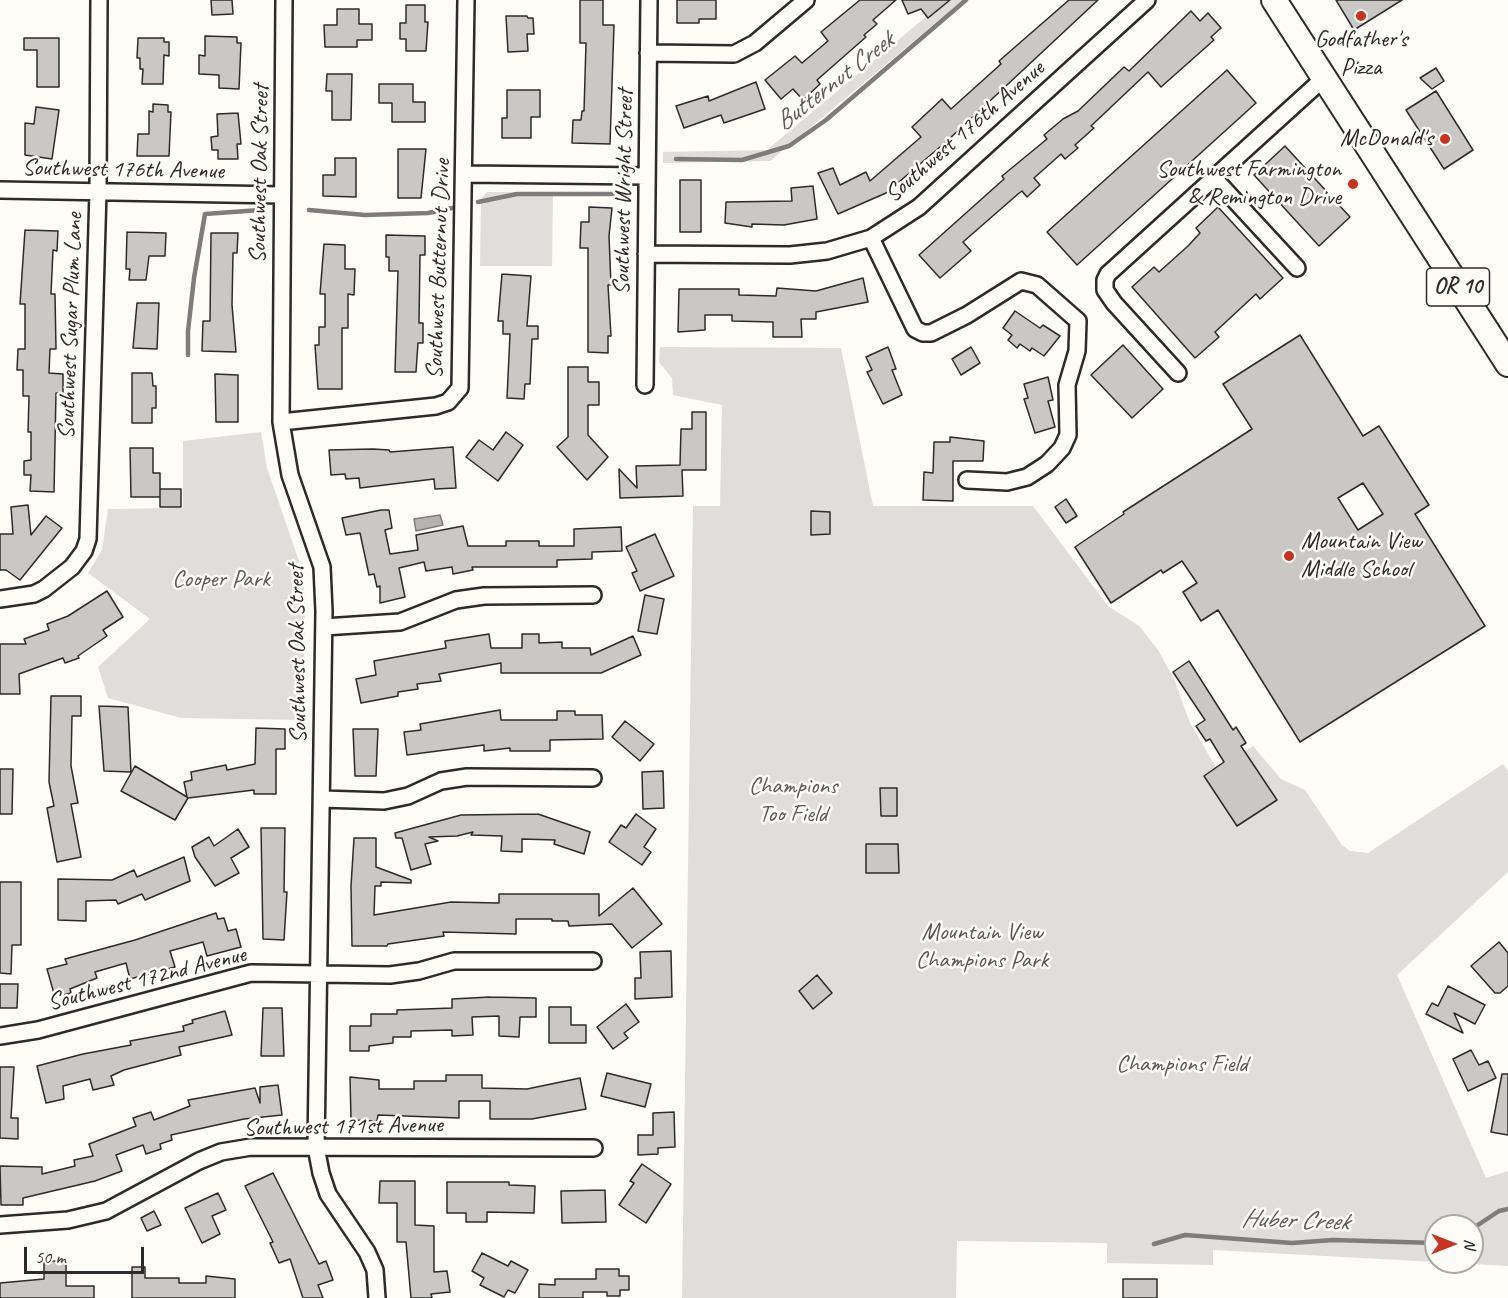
<!DOCTYPE html>
<html>
<head>
<meta charset="utf-8">
<style>
	body { margin:0 }
	#map { position:relative; width:1508px; height:1298px; overflow:hidden; background:#fdfcf7; font-family:Caveat,sans-serif }
	canvas { display:block }
	.north { position:absolute; left:1424px; top:1214px; width:60px; height:60px; box-sizing:border-box; background:#fdfcf7; border:2px solid #a9a8a5; border-radius:50%; rotate:90deg; font-size:16px; font-weight:700; line-height:24px; text-align:center; color:#2b2b2b }
	.north::after { content:''; display:block; margin:auto; width:21px; height:27px; background:#c8321e; clip-path:polygon(50% 0,100% 100%,50% 72%,0 100%) }
	.scale { position:absolute; left:24px; top:1247px; width:120px; height:27px; box-sizing:border-box; border:3px solid #2b2b2b; border-top:0; padding-left:8px; font-size:18px; line-height:21px; white-space:nowrap; color:#2b2b2b; -webkit-text-stroke:4px #fdfcf7; paint-order:stroke }
</style>
</head>
<body>
<div id="map">
<canvas width="1508" height="1298"></canvas>
<div class="north">N</div>
<div class="scale">50 m</div>
</div>
<script>
const g = document.querySelector('canvas').getContext('2d');
g.lineJoin = 'round';
function paint(path, color) {
  g.fillStyle = color;
  g.fill(path, 'evenodd');
}
function poly(rows) {
  const path = new Path2D();
  for (const r of rows) {
    path.moveTo(r[0], r[1]);
    for (let i = 2; i < r.length; i += 2) path.lineTo(r[i], r[i + 1]);
  }
  return path;
}
function stroke(path, color, width, dash) {
  g.strokeStyle = color;
  g.lineWidth = width;
  g.lineCap = dash ? 'butt' : 'round';
  g.setLineDash(dash || []);
  g.stroke(path);
}
function write(font, color, halo, rows, align = 'center') {
  g.font = font + ' Caveat,sans-serif';
  g.lineWidth = 5;
  g.setLineDash([]);
  g.textBaseline = 'middle';
  g.strokeStyle = halo;
  g.fillStyle = color;
  for (const [text, x, y, turn = 0] of rows) {
    g.save();
    g.translate(x, y);
    g.rotate((+turn || 0) * Math.PI / 180);
    g.textAlign = isNaN(turn) ? turn : align;
    if (halo) g.strokeText(text, 0, 0);
    g.fillText(text, 0, 0);
    g.restore();
  }
}
paint(poly([
	[946,0,963,0,770,161,663,163,663,152,767,150],
	[487,192,553,192,552,266,480,266,481,199],
	[660,347,841,348,873,506,1033,506,1108,606,1139,626,1158,650,1174,679,1190,723,1217,769,1253,746,1281,779,1305,790,1342,845,1350,851,1368,853,1503,764,1508,771,1508,872,1397,975,1486,1178,1508,1171,1508,1266,1437,1262,1472,1262,1472,1226,1436,1226,1436,1262,1213,1250,1213,1265,1107,1263,1107,1243,957,1241,956,1298,682,1298,693,506,720,506,722,405,673,395,672,378,659,362],
	[261,432,267,468,299,561,303,579,305,601,303,720,181,718,108,698,98,667,150,619,88,573,102,550,108,509,183,508,183,441]
]), '#dfdeda');
const water = poly([
	[440,515,443,525,416,531,414,519,440,515]
]);
paint(water, '#b5b4b1');
stroke(water, '#7e7d7b', 1.5);
stroke(poly([
	[676,159,742,160,789,146,826,120,966,0],
	[478,202,517,194,619,194],
	[309,210,365,215,428,213,452,208],
	[188,355,188,331,194,278,205,214,260,210],
	[1472,1229,1499,1211,1508,1209],
	[1154,1244,1185,1235,1292,1243,1333,1240,1436,1243]
]), '#7e7d7b', 4.5);
const building = poly([
	[211,0,232,0,233,14,212,15,211,0],
	[580,0,603,0,603,25,614,25,610,144,572,143,573,120,581,120,582,111,584,111,586,43,580,43,580,0],
	[677,0,716,0,716,19,699,19,699,23,677,23,677,0],
	[860,0,896,0,873,20,877,24,864,35,866,37,817,80,820,84,803,100,793,89,781,99,765,80,795,56,802,63,828,41,821,32,860,0],
	[902,0,950,0,928,18,921,9,908,14,902,0],
	[1069,0,1098,0,947,141,886,193,838,214,818,173,833,168,840,185,866,172,870,181,921,137,912,127,942,99,951,109,1001,64,999,61,1069,0],
	[1336,0,1402,0,1354,30,1336,0],
	[406,5,425,5,425,22,428,22,426,51,406,51,406,39,400,39,400,23,406,23,406,5],
	[337,9,359,9,359,24,372,24,372,40,357,40,357,47,325,47,324,25,337,25,337,9],
	[1191,11,1200,21,1208,13,1221,28,1211,37,1214,40,1161,87,1148,72,1091,126,1094,128,1075,145,1078,148,1065,159,1061,154,1034,178,1040,185,1027,197,1022,191,1018,194,963,242,971,251,940,278,919,255,1004,179,1002,176,1047,139,1044,135,1063,119,1078,111,1124,67,1129,71,1191,11],
	[506,16,527,16,528,18,533,18,534,34,527,34,528,51,508,52,506,16],
	[205,36,237,37,237,43,241,43,239,89,219,88,219,75,199,74,199,55,205,56,205,36],
	[24,38,59,38,59,87,37,87,37,50,24,50,24,38],
	[138,38,164,38,164,42,169,42,169,56,164,55,163,84,142,84,143,69,140,69,140,58,137,58,138,38],
	[1436,68,1444,81,1432,89,1420,78,1436,68],
	[1227,70,1256,103,1077,265,1047,232,1227,70],
	[327,74,352,74,351,120,332,120,332,91,326,91,327,74],
	[756,82,765,109,724,123,721,115,684,128,676,106,708,96,709,101,756,82],
	[379,84,413,84,413,102,425,102,425,122,392,122,392,103,379,103,379,84],
	[507,90,540,90,540,117,531,117,531,138,502,138,502,118,507,118,507,90],
	[1436,91,1473,150,1444,169,1406,110,1436,91],
	[153,104,168,105,168,112,171,112,169,156,137,156,138,134,149,134,149,111,153,112,153,104],
	[36,107,59,110,52,159,25,155,25,123,34,124,36,107],
	[238,113,241,144,237,144,238,159,218,159,218,150,212,150,211,137,218,136,217,114,238,113],
	[1285,146,1350,217,1319,246,1254,175,1285,146],
	[398,149,426,149,421,198,398,198,398,149],
	[335,158,356,158,356,197,323,196,323,175,335,175,335,158],
	[680,180,701,180,701,232,680,232,680,180],
	[813,186,817,219,784,225,752,224,752,227,725,223,726,202,792,201,791,188,813,186],
	[589,207,612,208,609,236,611,285,608,285,611,336,608,336,608,353,588,352,588,248,580,248,581,222,589,222,589,207],
	[1218,207,1283,278,1260,299,1256,294,1215,332,1219,337,1195,358,1132,287,1154,267,1159,272,1188,246,1200,233,1196,228,1218,207],
	[25,230,58,231,57,251,53,250,51,294,55,294,56,349,50,349,49,373,63,374,63,393,56,393,54,492,30,491,31,475,24,475,24,461,31,460,31,432,28,432,29,396,23,396,23,370,17,370,18,349,25,349,25,304,20,304,25,230],
	[127,232,166,233,165,256,149,256,146,280,129,280,130,269,126,269,127,232],
	[211,233,238,233,237,253,233,253,232,305,236,352,202,351,203,321,210,321,211,233],
	[386,235,425,236,425,255,420,255,419,323,423,323,423,343,418,343,416,372,395,372,398,271,389,271,389,257,386,257,386,235],
	[324,244,345,245,345,269,355,269,354,295,348,294,348,328,342,328,342,389,318,389,315,345,319,345,319,327,325,327,325,294,320,294,324,244],
	[502,274,531,276,527,326,538,326,538,339,532,339,530,384,525,384,524,399,507,398,510,334,503,334,503,321,498,321,502,274],
	[863,278,868,302,816,312,816,319,801,319,802,337,773,337,773,322,732,321,732,315,705,315,705,330,678,332,679,289,739,289,739,295,776,296,777,288,816,291,863,278],
	[137,303,159,303,157,349,133,348,137,303],
	[1015,311,1040,328,1043,325,1060,336,1044,356,1032,348,1030,351,1020,344,1017,348,1008,340,1012,335,1003,328,1015,311],
	[1300,335,1363,436,1379,426,1429,505,1415,514,1485,626,1300,742,1218,610,1201,621,1183,592,1197,583,1182,561,1163,573,1161,570,1111,603,1075,547,1124,514,1123,512,1252,429,1223,384,1300,335],
	[1363,483,1383,514,1358,530,1338,498,1363,483],
	[1123,345,1163,389,1132,418,1091,375,1123,345],
	[888,347,896,369,892,370,902,395,883,404,867,372,872,370,866,357,888,347],
	[971,347,980,363,961,375,952,359,971,347],
	[568,367,588,367,588,382,599,382,599,405,588,405,588,435,608,457,587,480,557,447,568,437,568,367],
	[132,373,152,373,153,386,156,386,156,408,152,408,152,423,132,423,132,373],
	[215,374,238,375,238,422,216,422,215,374],
	[1048,377,1053,400,1048,401,1055,427,1035,433,1024,399,1028,398,1024,384,1048,377],
	[692,412,706,412,706,470,682,470,683,496,620,498,619,469,637,488,636,466,680,465,681,429,692,429,692,412],
	[506,432,523,445,498,481,466,457,479,440,493,450,506,432],
	[950,437,984,441,983,461,953,461,953,501,923,500,924,472,933,473,934,442,950,442,950,437],
	[453,447,456,488,435,489,434,479,360,488,359,478,346,479,345,474,331,475,329,450,373,449,389,450,390,452,453,447],
	[130,448,153,448,153,473,160,473,160,497,131,497,130,448],
	[160,489,181,489,181,507,160,507,160,489],
	[1066,499,1077,516,1066,523,1055,507,1066,499],
	[28,505,31,535,46,516,62,528,20,580,6,570,0,570,0,534,13,534,11,507,28,505],
	[381,510,389,510,392,528,385,530,390,554,418,550,416,535,463,526,468,546,506,546,506,541,539,541,539,546,574,546,574,529,621,527,622,551,592,552,592,559,557,560,557,567,472,567,473,570,453,574,452,567,426,571,424,562,399,568,405,597,380,603,380,586,377,587,374,574,369,575,360,533,346,535,342,518,381,510],
	[811,511,830,512,830,534,811,535,811,511],
	[655,534,674,576,640,591,632,573,637,571,626,547,655,534],
	[107,591,123,617,103,630,107,636,78,656,79,658,65,663,63,658,19,674,20,694,0,694,0,644,26,644,24,639,49,630,47,624,68,616,107,591],
	[645,595,664,599,657,634,638,631,645,595],
	[489,634,491,648,522,648,522,634,539,634,539,643,562,642,562,648,590,648,591,655,633,636,641,655,601,673,501,673,501,663,439,674,441,681,417,684,418,689,398,692,398,696,361,703,356,679,376,675,374,661,446,648,445,641,489,634],
	[1189,661,1233,730,1236,727,1246,743,1241,746,1277,800,1237,826,1204,776,1224,762,1210,739,1206,741,1196,726,1205,720,1173,672,1189,661],
	[51,696,81,696,81,716,72,716,71,766,78,803,71,804,81,857,57,862,47,808,54,806,49,782,51,696],
	[99,706,128,707,131,772,104,771,99,706],
	[500,710,501,720,557,720,557,711,575,711,575,715,602,715,603,739,550,740,550,751,510,751,510,748,484,751,484,745,407,755,404,732,421,730,420,724,500,710],
	[625,721,654,744,640,761,612,737,625,721],
	[256,728,285,729,285,749,276,749,276,794,254,794,254,790,188,798,175,820,121,791,135,766,187,797,184,782,192,780,191,772,226,765,227,770,255,764,256,728],
	[353,729,378,729,376,776,355,776,353,729],
	[0,769,13,769,12,814,0,814,0,769],
	[663,771,664,808,643,809,642,772,663,771],
	[880,788,897,788,897,816,881,816,880,788],
	[538,814,590,832,584,854,554,844,555,840,522,839,522,852,501,851,502,836,471,835,473,832,457,836,429,837,438,841,425,844,431,864,411,870,402,838,396,838,395,833,461,815,538,814],
	[636,814,656,829,644,847,651,852,642,865,609,842,621,825,626,828,636,814],
	[261,828,285,828,284,892,287,892,284,940,263,939,261,828],
	[238,829,249,847,231,858,239,873,215,886,195,857,192,847,209,837,214,846,238,829],
	[354,838,376,838,376,867,411,880,411,883,381,882,381,886,375,886,374,915,451,902,499,903,499,894,599,894,599,916,633,888,662,924,632,948,612,924,569,926,568,921,552,921,552,919,516,919,516,934,443,932,444,936,388,944,387,946,352,946,351,886,354,838],
	[866,844,898,844,899,873,866,873,866,844],
	[184,857,190,881,145,900,142,894,118,904,116,900,86,901,86,921,58,920,58,879,112,880,134,870,137,877,184,857],
	[0,882,21,882,21,945,12,945,11,974,0,973,0,882],
	[216,913,218,919,224,918,228,931,236,929,241,947,207,956,203,942,170,951,175,967,130,979,126,963,95,972,97,978,70,989,71,993,55,997,47,969,67,964,65,959,135,940,216,913],
	[1499,942,1508,953,1508,986,1500,993,1495,993,1471,966,1499,942],
	[671,951,672,997,635,999,635,978,641,978,640,952,671,951],
	[817,975,832,993,813,1009,799,991,817,975],
	[0,984,18,984,17,1008,0,1008,0,984],
	[1448,986,1485,1005,1475,1024,1454,1013,1463,1033,1426,1014,1432,1003,1438,1006,1448,986],
	[490,997,536,998,536,1017,520,1017,519,1037,499,1036,499,1016,472,1017,473,1035,452,1036,452,1030,411,1031,411,1037,393,1037,393,1043,369,1046,369,1051,350,1051,350,1026,371,1026,371,1014,397,1014,397,1010,452,1008,452,999,490,997],
	[626,1004,639,1022,624,1033,628,1038,613,1049,597,1027,626,1004],
	[549,1007,571,1007,571,1025,586,1025,586,1043,549,1043,549,1007],
	[263,1008,282,1008,284,1056,261,1056,263,1008],
	[225,1011,232,1035,179,1047,181,1055,124,1070,111,1076,114,1085,93,1090,90,1079,63,1086,64,1099,46,1103,37,1066,83,1054,131,1045,130,1041,184,1031,183,1026,193,1023,192,1020,225,1011],
	[1471,1050,1479,1065,1488,1061,1496,1078,1468,1091,1453,1059,1471,1050],
	[0,1067,14,1067,11,1118,18,1118,18,1139,0,1138,0,1067],
	[607,1073,651,1084,645,1107,601,1096,607,1073],
	[1502,1074,1508,1074,1508,1135,1491,1132,1502,1074],
	[446,1075,482,1075,482,1088,527,1089,580,1078,586,1109,532,1119,490,1119,490,1101,459,1101,459,1118,378,1115,377,1121,351,1120,350,1077,379,1080,379,1089,414,1089,414,1081,446,1081,446,1075],
	[278,1085,282,1115,244,1119,171,1135,172,1140,160,1144,161,1149,146,1154,143,1145,116,1155,122,1171,95,1181,23,1198,23,1205,1,1205,0,1166,42,1167,42,1174,75,1166,74,1160,93,1156,89,1144,136,1126,133,1118,151,1112,154,1120,190,1106,188,1100,255,1088,260,1103,260,1087,278,1085],
	[674,1112,675,1147,658,1148,658,1154,638,1155,638,1135,653,1135,653,1113,674,1112],
	[642,1164,671,1184,646,1223,619,1205,634,1183,630,1181,642,1164],
	[273,1173,319,1264,326,1261,333,1280,318,1285,323,1298,303,1298,290,1259,279,1263,270,1243,273,1242,245,1186,273,1173],
	[380,1181,415,1181,415,1225,434,1226,434,1272,447,1271,450,1292,431,1294,432,1298,411,1298,406,1242,397,1242,397,1203,379,1203,380,1181],
	[447,1182,509,1182,509,1185,535,1186,534,1213,487,1212,487,1222,466,1222,466,1213,447,1213,447,1182],
	[605,1190,606,1222,562,1223,561,1191,605,1190],
	[218,1193,226,1210,212,1216,220,1234,202,1243,185,1208,218,1193],
	[154,1211,161,1225,147,1231,141,1218,154,1211],
	[482,1253,508,1266,511,1261,528,1270,515,1293,508,1290,504,1297,480,1285,484,1278,472,1271,482,1253],
	[44,1261,66,1261,66,1286,94,1286,94,1298,0,1298,0,1283,44,1279,44,1261],
	[132,1267,145,1267,145,1278,179,1278,179,1283,206,1283,206,1276,235,1279,235,1298,132,1298,132,1267],
	[596,1269,619,1269,619,1276,629,1276,629,1290,620,1290,620,1296,607,1296,607,1292,583,1292,583,1298,539,1298,539,1284,555,1285,555,1279,596,1279,596,1269],
	[1123,1279,1157,1279,1157,1298,1123,1298,1123,1279]
]);
paint(building, '#c9c8c4');
stroke(building, '#2b2b2b', 1.5);
const street = poly([
	[284,0,281,422,290,475,322,567,324,611,316,1147,321,1173,328,1194,367,1252,375,1270,377,1298],
	[648,53,734,54,755,43,806,0],
	[465,174,647,176],
	[1214,178,1297,268],
	[0,190,281,195],
	[871,238,915,329,923,333,931,333,967,315,1021,281,1037,285,1078,321,1077,351,1067,385,1068,435,1062,448,1047,464,1027,477,1007,482,967,480],
	[646,254,790,255,827,251,871,238,919,207,1147,0],
	[1178,373,1114,303,1105,290,1105,280,1108,274,1323,79],
	[645,385,649,0],
	[281,422,436,406,448,402,460,388,466,0],
	[0,599,34,594,44,589,72,567,84,551,88,539,98,191,99,0],
	[324,627,400,622,456,600,484,596,593,595],
	[322,799,384,801,408,796,441,781,467,777,593,778],
	[0,1036,38,1030,251,973,390,975,419,971,454,961,593,961],
	[0,1225,68,1220,106,1211,199,1161,221,1152,251,1147,594,1148]
]);
const primary = poly([
	[1274,0,1508,364]
]);
stroke(street, '#2b2b2b', 20);
stroke(primary, '#2b2b2b', 28);
stroke(street, '#fdfcf7', 15);
stroke(primary, '#fdfcf7', 24);
for (const [x, y, r, color] of [
	[1361,16,6,"#c8321e"],
	[1445,139,6,"#c8321e"],
	[1353,184,6,"#c8321e"],
	[1289,556,6,"#c8321e"]
]) {
  const dot = new Path2D();
  dot.arc(x, y, r, 0, 2 * Math.PI);
  g.fillStyle = color;
  g.fill(dot);
  stroke(dot, '#fdfcf7', 2);
}
for (const [x, y, w] of [
	[1458,287,63]
]) {
  const box = new Path2D();
  box.roundRect(x - w / 2, y - 19, w, 38, 4.5);
  g.fillStyle = '#fdfcf7';
  g.fill(box);
  stroke(box, '#2b2b2b', 1.5);
}
write('bold 22px', '#2b2b2b', null, [
	["OR 10",1458,287]
]);
write('24px', '#2b2b2b', '#fdfcf7', [
	["Godfather's",1361,40,"center"],
	["Pizza",1361,68,"center"],
	["McDonald's",1433,139],
	["Southwest Farmington",1341,170],
	["& Remington Drive",1341,198],
	["Mountain View",1301,542,"left"],
	["Middle School",1301,570,"left"]
], 'right');
write('24px', '#2b2b2b', '#fdfcf7', [
	["Southwest 176th Avenue",965,132,-41],
	["Southwest 176th Avenue",123,170,1],
	["Southwest Oak Street",260,174,-89],
	["Southwest Wright Street",624,192,-89],
	["Southwest Butternut Drive",439,269,-88],
	["Southwest Sugar Plum Lane",71,326,-88],
	["Southwest Oak Street",298,654,-91],
	["Southwest 172nd Avenue",147,979,-14],
	["Southwest 171st Avenue",343,1127,-1]
]);
write('24px', '#585857', '#fdfcf7', [
	["Cooper Park",221,580],
	["Champions",793,787],
	["Too Field",793,815],
	["Mountain View",982,933],
	["Champions Park",982,961],
	["Champions Field",1182,1065]
]);
write('italic 26px', '#5b5b5a', '#fdfcf7', [
	["Butternut Creek",835,82,-38],
	["Huber Creek",1295,1221,2]
]);
</script>
</body>
</html>
